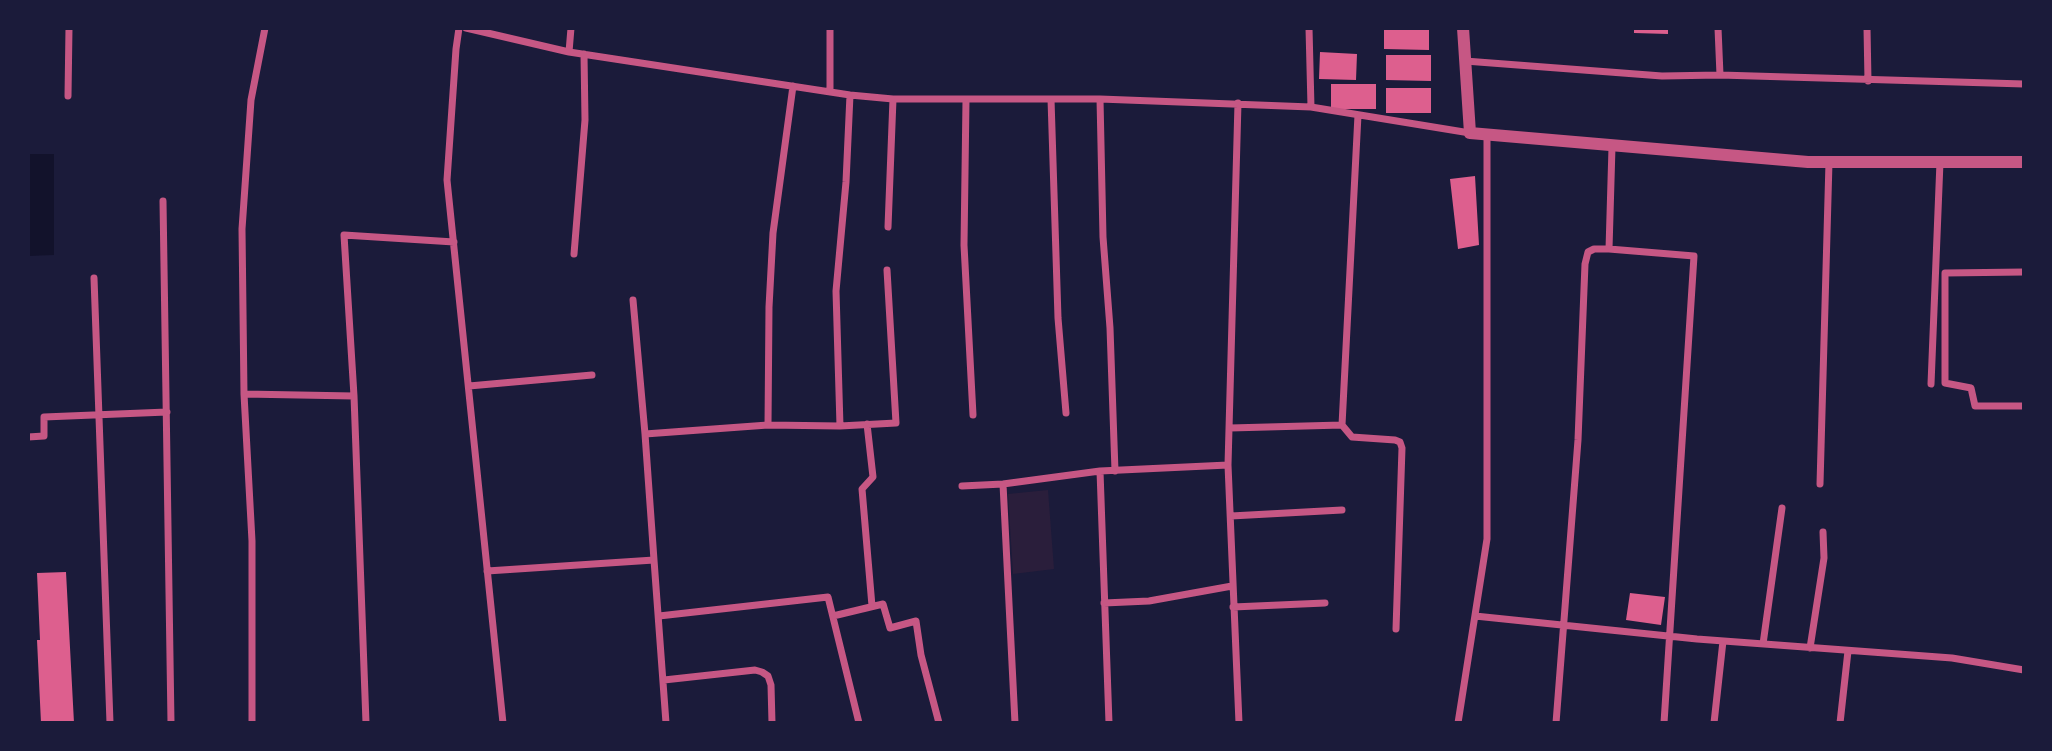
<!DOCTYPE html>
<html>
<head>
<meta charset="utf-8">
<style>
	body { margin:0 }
	#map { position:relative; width:2052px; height:751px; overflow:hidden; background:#1b1b3a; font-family:"Alegreya Sans",sans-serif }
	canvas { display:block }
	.frame { position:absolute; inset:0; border:30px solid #1b1b3a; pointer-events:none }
</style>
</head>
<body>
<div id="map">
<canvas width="2052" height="751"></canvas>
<div class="frame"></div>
</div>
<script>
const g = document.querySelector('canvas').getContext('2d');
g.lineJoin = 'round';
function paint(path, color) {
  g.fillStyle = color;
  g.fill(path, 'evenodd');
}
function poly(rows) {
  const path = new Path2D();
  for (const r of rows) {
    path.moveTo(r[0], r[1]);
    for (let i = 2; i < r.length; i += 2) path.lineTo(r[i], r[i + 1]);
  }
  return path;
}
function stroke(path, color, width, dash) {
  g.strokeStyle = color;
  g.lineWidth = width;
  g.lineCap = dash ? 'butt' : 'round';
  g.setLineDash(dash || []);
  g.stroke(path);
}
paint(poly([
	[1048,490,1054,569,1013,574,1008,494]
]), '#2a1e3b');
paint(poly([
	[28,154,54,154,54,255,28,256]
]), '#12122b');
paint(poly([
	[1384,28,1429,28,1429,50,1384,49],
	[1634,28,1668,28,1668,34,1634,33],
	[1320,52,1357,54,1356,80,1319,79],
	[1386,55,1431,55,1431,81,1386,80],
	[1331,84,1376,84,1376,109,1331,109],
	[1386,88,1431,88,1431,113,1386,113],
	[1475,176,1479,245,1458,249,1450,179],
	[66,572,74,723,41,723,37,640,40,640,37,573],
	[1630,593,1665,597,1661,625,1626,620]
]), '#dd5f8e');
stroke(poly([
	[459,28,456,49,447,180,503,723],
	[466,28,569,52,850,95,893,99,1100,99,1311,107,1470,133],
	[1309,28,1311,107],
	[1718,28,1720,75],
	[1867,28,1868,81],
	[569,52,571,28],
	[1465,61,1662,76,1720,75,2024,84],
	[830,92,830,28],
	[68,96,69,28],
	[1051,99,1058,318,1066,413],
	[1100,99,1103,237,1110,328,1115,471],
	[966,100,964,245,973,415],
	[1612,147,1609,249,1694,256,1664,723],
	[163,201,171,723],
	[888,227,893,99],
	[574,254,585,120,584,54],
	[2024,272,1945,273,1945,383,1971,388,1975,406,2024,406],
	[94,278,110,723],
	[633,300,645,434],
	[1931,384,1940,162],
	[469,386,592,375],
	[244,394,354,396],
	[867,424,873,477,862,489,872,606],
	[768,425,769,307,773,233,793,86],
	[1342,425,1352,437,1395,440,1400,442,1402,448,1396,629],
	[840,426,836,291,846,182,850,95],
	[1230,428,1342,425,1358,115],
	[28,437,44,436,44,417,167,412],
	[1228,465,1239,723],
	[1100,471,1109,723],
	[1003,484,1015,723],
	[1820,484,1829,162],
	[962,486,1003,484,1100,471,1228,465,1238,103],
	[1231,516,1342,510],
	[654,560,666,723],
	[487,571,654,560,645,434,768,425,840,426,896,423,887,270],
	[1104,603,1149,601,1232,586],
	[1233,607,1325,603],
	[659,616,828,597,859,723],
	[833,616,883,604,890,628,916,621,921,655,939,723],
	[1475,616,1697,639,1952,658,2024,670],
	[1763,644,1782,508],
	[1810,648,1824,558,1823,532],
	[664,680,755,670,762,672,768,676,771,685,772,723],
	[252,723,252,541,244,394,242,229,251,100,265,28],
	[366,723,354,396,344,235,454,242],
	[1458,723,1487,539,1487,134],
	[1556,723,1578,440,1585,264,1588,252,1594,249,1609,249],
	[1714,723,1723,641],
	[1840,723,1848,651]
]), '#c65784', 7);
stroke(poly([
	[1463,28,1470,133,1808,162,2024,162]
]), '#c65784', 12);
</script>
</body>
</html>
